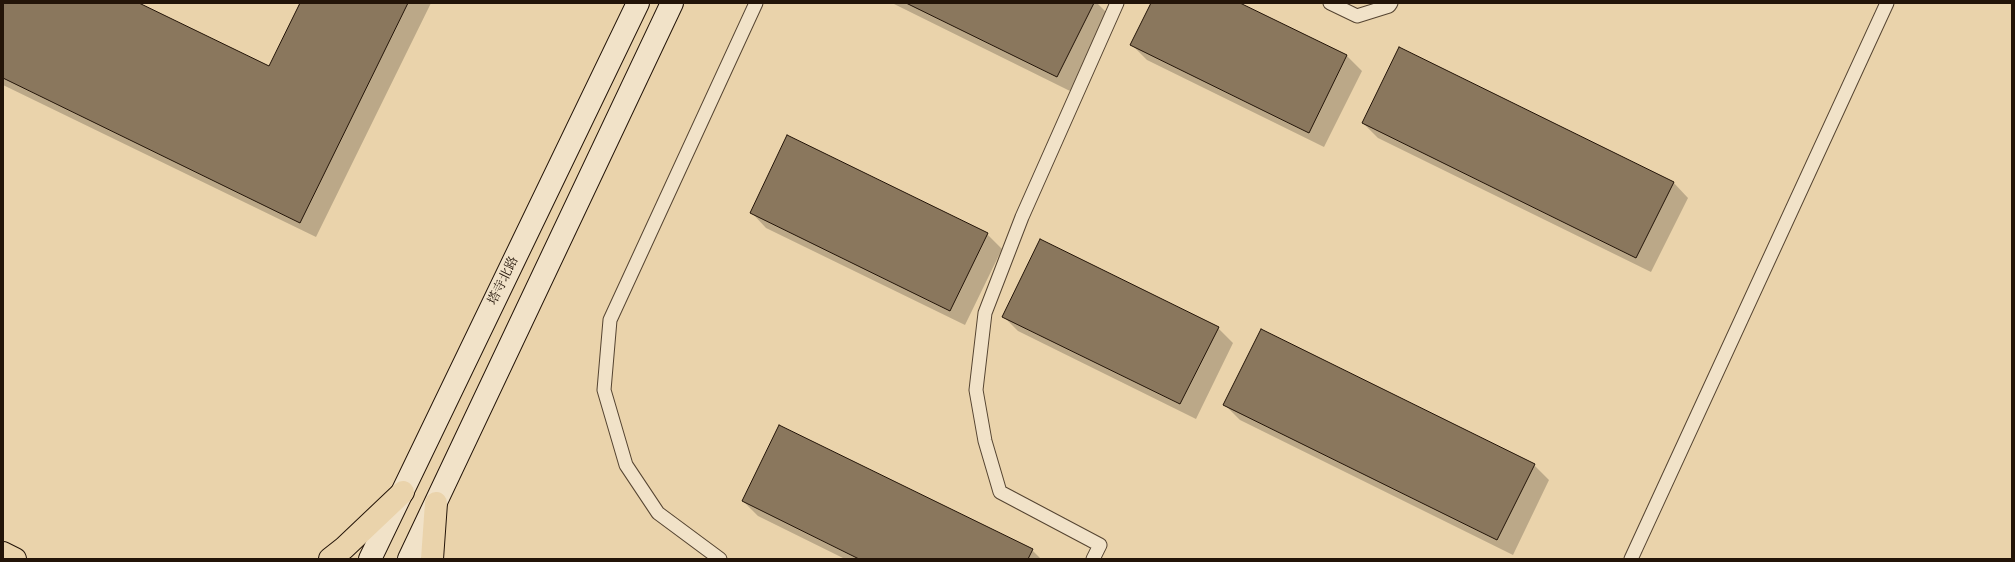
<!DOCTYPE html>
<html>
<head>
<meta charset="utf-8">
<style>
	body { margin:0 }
	#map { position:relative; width:2015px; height:562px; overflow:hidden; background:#ead3ab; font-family:"IM FELL Double Pica",serif }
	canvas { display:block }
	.frame { position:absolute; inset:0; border:4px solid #231408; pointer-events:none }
</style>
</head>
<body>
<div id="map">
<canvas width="2015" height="562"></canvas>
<div class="frame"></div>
</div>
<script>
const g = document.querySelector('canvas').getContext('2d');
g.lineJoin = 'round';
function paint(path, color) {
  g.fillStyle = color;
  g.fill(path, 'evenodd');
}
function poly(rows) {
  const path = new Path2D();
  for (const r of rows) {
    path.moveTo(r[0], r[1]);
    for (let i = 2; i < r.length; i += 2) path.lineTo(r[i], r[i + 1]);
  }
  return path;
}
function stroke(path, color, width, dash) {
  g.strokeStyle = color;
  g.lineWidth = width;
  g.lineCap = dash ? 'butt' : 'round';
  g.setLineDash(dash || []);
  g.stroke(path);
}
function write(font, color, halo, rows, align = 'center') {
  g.font = font + ' "IM FELL Double Pica","Noto Serif SC",serif';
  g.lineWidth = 3;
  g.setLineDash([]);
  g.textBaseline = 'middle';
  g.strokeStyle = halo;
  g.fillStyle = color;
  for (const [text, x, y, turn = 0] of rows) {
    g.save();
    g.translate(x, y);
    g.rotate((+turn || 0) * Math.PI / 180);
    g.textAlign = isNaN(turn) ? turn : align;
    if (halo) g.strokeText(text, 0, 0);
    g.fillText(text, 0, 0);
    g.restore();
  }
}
paint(poly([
	[3,3,137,3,270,68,302,3,431,3,316,237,3,85],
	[892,3,1097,3,1110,16,1072,92],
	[1152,3,1238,3,1347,56,1362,71,1324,147,1147,60,1132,45],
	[1363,123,1673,182,1688,198,1651,272,1378,138],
	[751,212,987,234,1002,249,965,325,766,228],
	[1003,316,1218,328,1233,343,1196,419,1018,331],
	[1225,405,1534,465,1549,480,1513,555,1240,420],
	[743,501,1032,550,1041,559,845,559,758,516]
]), '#0003');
const building = poly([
	[3,3,139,3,269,66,300,3,408,3,300,223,3,78,3,3],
	[906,3,1094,3,1057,77,906,3],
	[1151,3,1240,3,1347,55,1309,133,1130,45,1151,3],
	[1399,47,1674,182,1636,258,1362,123,1399,47],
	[787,135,988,233,950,311,750,213,787,135],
	[1040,239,1219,327,1180,404,1002,317,1040,239],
	[1261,329,1535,464,1497,540,1223,405,1261,329],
	[779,425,1033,549,1028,559,859,559,742,501,779,425]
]);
paint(building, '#8a775d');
stroke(building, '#231408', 1);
const lane = poly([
	[1330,3,1357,16,1389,6,1391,3],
	[720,559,658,513,626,465,604,390,610,320,756,3],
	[1093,559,1100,545,1000,492,985,441,976,390,985,313,1022,217,1117,3],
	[1631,559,1887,3]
]);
const secondary = poly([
	[370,559,638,3],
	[409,559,672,3]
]);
const primary = poly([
	[3,553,15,559],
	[330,559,344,548,403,492],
	[432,559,436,503]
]);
stroke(lane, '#554431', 15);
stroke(secondary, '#231408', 24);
stroke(primary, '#231408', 24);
stroke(lane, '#f1e2c8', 13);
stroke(secondary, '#f1e2c8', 22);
stroke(primary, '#ead3ab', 22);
write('13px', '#231408', '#f1e2c8', [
	["塔寺北路",504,281,-64]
]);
</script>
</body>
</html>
